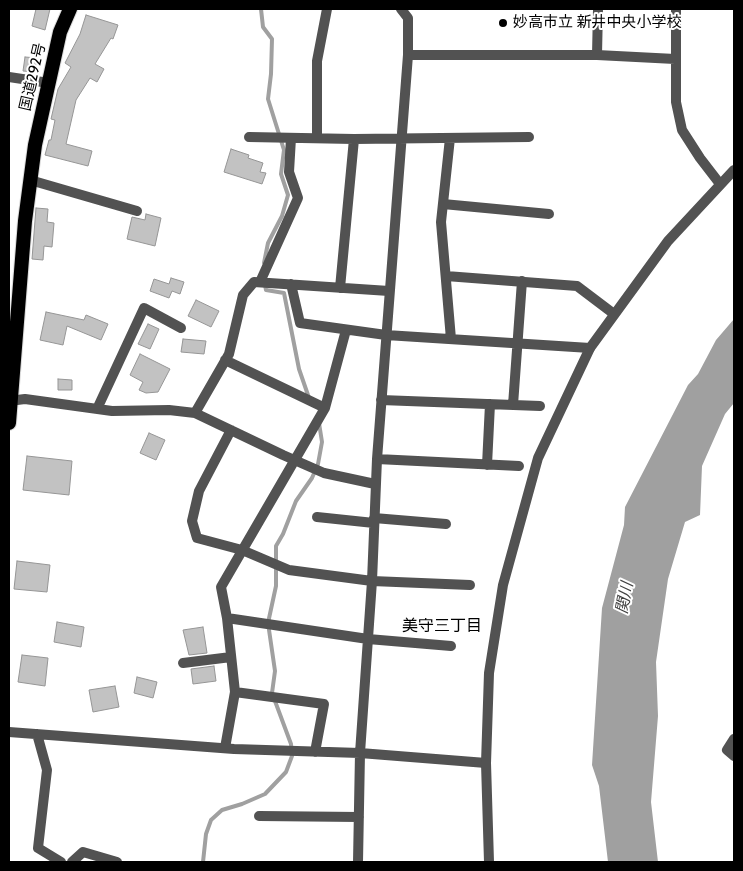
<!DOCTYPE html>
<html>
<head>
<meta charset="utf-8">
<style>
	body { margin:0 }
	#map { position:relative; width:743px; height:871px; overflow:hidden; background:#fff; font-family:Cabin,sans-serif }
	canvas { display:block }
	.frame { position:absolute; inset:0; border:10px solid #000; pointer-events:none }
</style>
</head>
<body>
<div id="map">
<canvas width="743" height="871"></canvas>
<div class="frame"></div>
</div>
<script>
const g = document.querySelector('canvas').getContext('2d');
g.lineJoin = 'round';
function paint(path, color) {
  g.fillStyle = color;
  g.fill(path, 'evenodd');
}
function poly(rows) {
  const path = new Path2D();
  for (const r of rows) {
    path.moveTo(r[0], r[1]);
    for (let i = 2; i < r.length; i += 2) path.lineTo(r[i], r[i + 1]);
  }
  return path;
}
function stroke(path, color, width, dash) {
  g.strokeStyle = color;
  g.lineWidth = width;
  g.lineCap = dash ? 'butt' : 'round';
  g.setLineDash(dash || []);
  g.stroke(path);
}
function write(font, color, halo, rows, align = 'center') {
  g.font = font + ' Cabin,"Noto Sans JP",sans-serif';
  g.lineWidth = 4;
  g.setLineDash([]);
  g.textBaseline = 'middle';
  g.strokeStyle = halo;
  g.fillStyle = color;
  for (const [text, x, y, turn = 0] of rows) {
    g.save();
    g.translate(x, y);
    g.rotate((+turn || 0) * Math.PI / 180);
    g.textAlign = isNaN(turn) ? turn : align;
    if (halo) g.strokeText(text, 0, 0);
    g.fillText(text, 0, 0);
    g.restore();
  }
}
paint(poly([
	[734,319,734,403,725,414,702,466,700,515,685,522,668,579,656,662,658,716,651,802,658,862,608,862,599,786,592,765,602,608,624,525,625,507,688,385,698,374,716,340]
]), '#a0a0a0');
stroke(poly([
	[261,9,263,27,272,39,271,74,268,99,284,150,281,174,288,195,282,216,268,243,264,263],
	[265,285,266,290,284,293,299,369,309,398],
	[203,862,206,834,211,820,222,810,242,804,265,794,286,772,292,756,291,744,272,693,275,671,268,623,276,586,276,546,283,534,296,501,312,478,318,464,322,442,319,423]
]), '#a0a0a0', 4);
const building = poly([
	[36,9,50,9,45,30,32,26,36,9],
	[86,15,118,25,113,39,111,38,95,64,104,69,97,82,90,78,76,100,66,144,92,151,88,166,45,155,49,140,51,140,55,120,51,119,58,89,71,67,65,63,80,34,86,15],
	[25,57,37,58,35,72,23,71,25,57],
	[231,149,249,155,248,158,263,163,260,172,266,173,262,184,224,172,231,149],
	[36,208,48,209,47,222,54,223,52,247,44,246,43,260,32,259,36,208],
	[146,214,161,218,155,246,127,239,132,217,145,220,146,214],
	[171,278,184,282,180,294,172,291,169,298,150,291,154,279,169,284,171,278],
	[196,300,219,311,211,327,188,316,196,300],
	[46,312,84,320,86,315,108,324,101,340,67,326,63,345,40,340,46,312],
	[148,324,159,329,150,349,138,344,148,324],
	[183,339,206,341,204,354,181,352,183,339],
	[140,354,170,369,158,392,146,393,139,390,143,382,130,375,140,354],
	[58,379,72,380,72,390,58,390,58,379],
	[149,433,165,440,156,460,140,453,149,433],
	[27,456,72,461,69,495,23,490,27,456],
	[17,561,50,565,47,592,14,589,17,561],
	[57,622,84,627,81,647,54,642,57,622],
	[203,627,207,653,189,655,183,630,203,627],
	[22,655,48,658,45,686,18,682,22,655],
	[214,666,216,681,193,684,191,669,214,666],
	[137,677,157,682,153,698,134,693,137,677],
	[115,686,119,707,93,712,89,690,115,686]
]);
paint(building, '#c2c2c2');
stroke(building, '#969696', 1);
const trunk = poly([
	[9,423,25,221,35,145,60,32,70,9]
]);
stroke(trunk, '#dbdbdb', 16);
stroke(poly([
	[676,9,676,102,682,130,700,158,720,184],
	[408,55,597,55,675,59],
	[597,55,598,9],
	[9,77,49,83],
	[249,137,354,139,529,137],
	[317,138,317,61,327,9],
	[450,138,441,222,451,339],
	[30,180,137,211],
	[443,204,549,214],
	[446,276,577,286,614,314],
	[260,282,298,198,289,172,291,138],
	[291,284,300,323,386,335,590,348],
	[340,288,354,139],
	[225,360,325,408,346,330],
	[381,400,540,406],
	[9,401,25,399,112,411,169,410,195,413,283,455,324,473,375,484],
	[513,405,522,281],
	[325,408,221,587,227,618,368,639,451,646],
	[97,409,144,308,181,328],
	[195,413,229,354,243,295,254,282,389,291],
	[231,430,199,491,192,521,197,538,242,550,289,570,372,581,470,585],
	[377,459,519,466],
	[487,465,490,404],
	[317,517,374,523],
	[374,518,446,524],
	[183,663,231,657],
	[235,692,324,704,315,752],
	[9,732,234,749,360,753,486,763],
	[37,734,47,770,38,848,61,862],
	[734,739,727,750,734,756],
	[225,748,235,692,227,618],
	[259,816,359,817],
	[72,862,83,852,117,862],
	[358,862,360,753,372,581,377,459,408,55,408,18,401,9]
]), '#525252', 10);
stroke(poly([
	[489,862,486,763,489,673,503,585,538,458,590,348,668,241,734,170]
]), '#525252', 10);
stroke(trunk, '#000', 14);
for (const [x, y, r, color] of [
	[503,23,5,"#000"]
]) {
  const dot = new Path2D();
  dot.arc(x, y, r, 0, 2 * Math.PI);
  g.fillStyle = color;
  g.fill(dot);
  stroke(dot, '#fff', 2);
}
write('15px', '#000', '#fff', [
	["妙高市立 新井中央小学校",513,23]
], 'left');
write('15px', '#000', '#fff', [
	["国道292号",33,77,-77]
]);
write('italic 16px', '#414141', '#fff', [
	["関川",625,598,-79]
]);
write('16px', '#000', '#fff', [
	["美守三丁目",442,626]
]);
</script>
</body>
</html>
